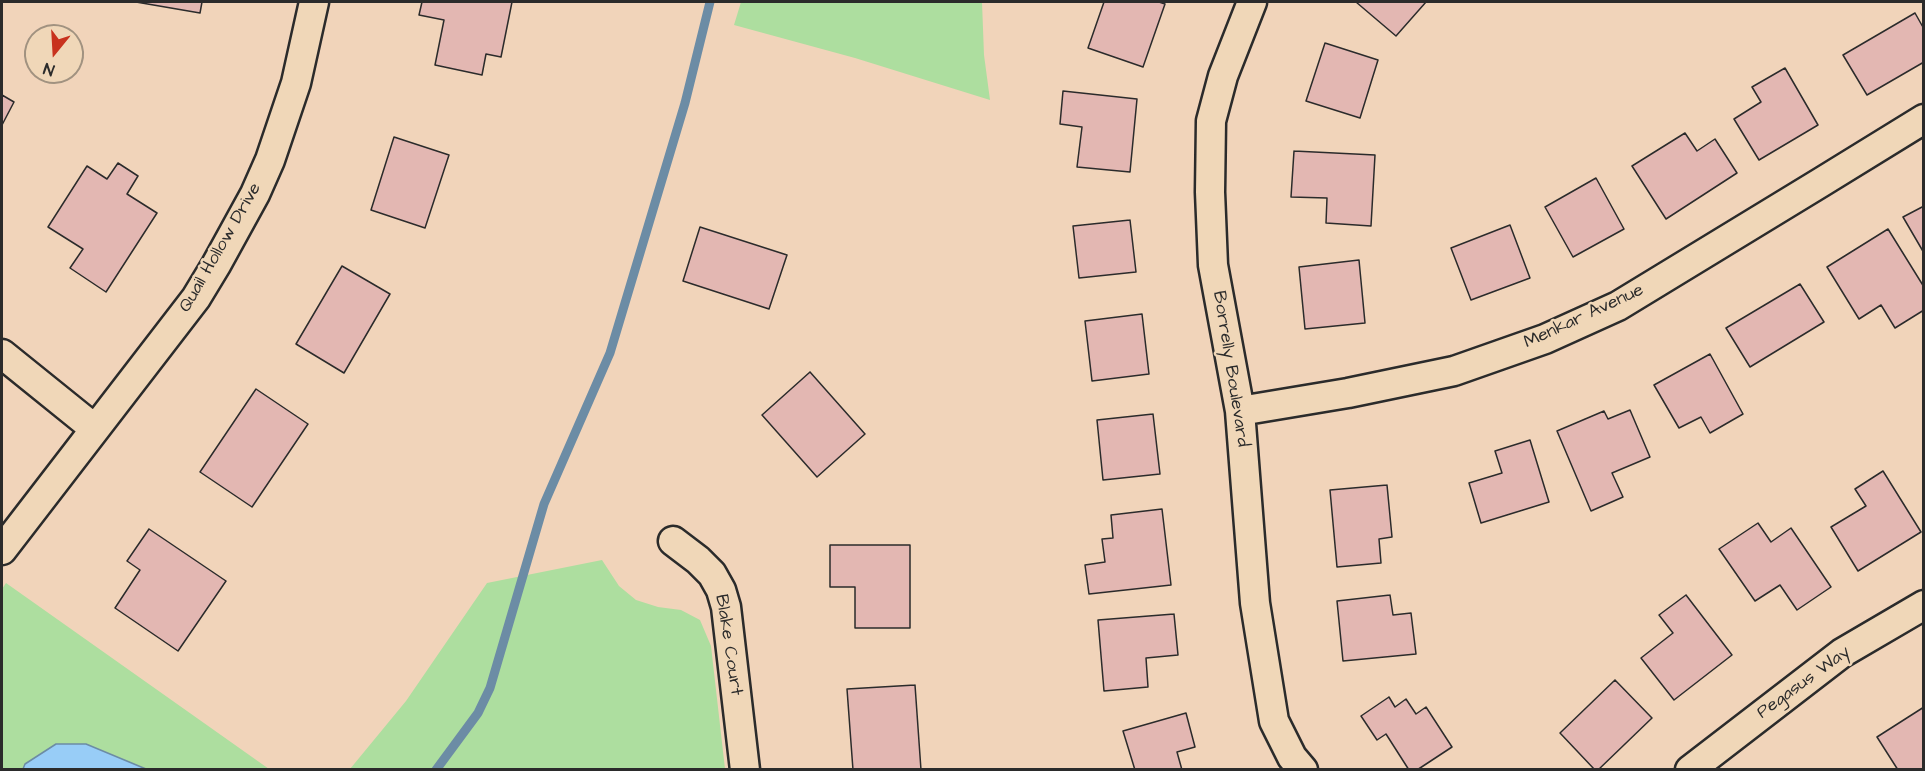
<!DOCTYPE html>
<html>
<head>
<meta charset="utf-8">
<style>
	body { margin:0 }
	#map { position:relative; width:1925px; height:771px; overflow:hidden; background:#f1d4ba; font-family:"Architects Daughter",sans-serif }
	canvas { display:block }
	.frame { position:absolute; inset:0; border:3px solid #2b2b2b; pointer-events:none }
	.north { position:absolute; left:24px; top:24px; width:60px; height:60px; box-sizing:border-box; background:#f0d7b8; border:2px solid #a19280; border-radius:50%; rotate:198deg; font-size:16px; font-weight:700; line-height:24px; text-align:center; color:#2b2b2b }
	.north::after { content:''; display:block; margin:auto; width:21px; height:27px; background:#c8321e; clip-path:polygon(50% 0,100% 100%,50% 72%,0 100%) }
</style>
</head>
<body>
<div id="map">
<canvas width="1925" height="771"></canvas>
<div class="frame"></div>
<div class="north">N</div>
</div>
<script>
const g = document.querySelector('canvas').getContext('2d');
g.lineJoin = 'round';
function paint(path, color) {
  g.fillStyle = color;
  g.fill(path, 'evenodd');
}
function poly(rows) {
  const path = new Path2D();
  for (const r of rows) {
    path.moveTo(r[0], r[1]);
    for (let i = 2; i < r.length; i += 2) path.lineTo(r[i], r[i + 1]);
  }
  return path;
}
function stroke(path, color, width, dash) {
  g.strokeStyle = color;
  g.lineWidth = width;
  g.lineCap = dash ? 'butt' : 'round';
  g.setLineDash(dash || []);
  g.stroke(path);
}
function write(font, color, halo, rows, align = 'center') {
  g.font = font + ' "Architects Daughter",sans-serif';
  g.lineWidth = 5;
  g.setLineDash([]);
  g.textBaseline = 'middle';
  g.strokeStyle = halo;
  g.fillStyle = color;
  for (const [text, x, y, turn = 0] of rows) {
    g.save();
    g.translate(x, y);
    g.rotate((+turn || 0) * Math.PI / 180);
    g.textAlign = isNaN(turn) ? turn : align;
    if (halo) g.strokeText(text, 0, 0);
    g.fillText(text, 0, 0);
    g.restore();
  }
}
paint(poly([
	[741,2,982,2,984,55,990,100,855,58,734,25],
	[602,560,619,586,636,600,658,607,681,610,700,620,711,646,725,769,350,769,406,701,487,583],
	[6,583,269,769,2,769,2,589]
]), '#adde9f');
const water = poly([
	[56,744,86,744,146,769,23,769,25,764,56,744]
]);
paint(water, '#98cdf7');
stroke(water, '#6c8ca5', 1.5);
stroke(poly([
	[436,770,478,713,490,688,544,504,610,353,685,103,710,2]
]), '#6c8ca5', 9);
const building = poly([
	[136,2,202,2,200,13,136,2],
	[422,2,512,2,501,57,486,54,482,75,435,65,444,20,419,15,422,2],
	[1104,2,1159,2,1165,4,1143,67,1088,48,1104,2],
	[1356,2,1426,2,1396,36,1356,2],
	[1915,13,1924,29,1924,62,1867,95,1843,55,1915,13],
	[1325,43,1378,60,1360,118,1306,101,1325,43],
	[1785,68,1818,125,1759,160,1734,119,1761,102,1752,87,1785,68],
	[1063,91,1137,99,1130,172,1077,167,1082,127,1060,124,1063,91],
	[2,95,14,102,2,125,2,95],
	[1685,133,1697,151,1715,139,1737,173,1666,219,1632,166,1685,133],
	[394,137,449,155,425,228,371,210,394,137],
	[1294,151,1375,155,1371,226,1326,223,1327,198,1291,197,1294,151],
	[118,163,138,176,127,194,157,213,106,292,70,268,83,249,48,227,87,166,107,179,118,163],
	[1596,178,1624,229,1573,257,1545,207,1596,178],
	[1924,206,1924,253,1903,217,1924,206],
	[1130,220,1136,272,1079,278,1073,226,1130,220],
	[1510,225,1530,278,1471,300,1451,248,1510,225],
	[700,227,787,255,769,309,683,281,700,227],
	[1888,229,1924,287,1924,310,1895,328,1881,305,1859,319,1827,267,1888,229],
	[1359,260,1365,323,1305,329,1299,267,1359,260],
	[342,266,390,294,344,373,296,344,342,266],
	[1800,284,1824,322,1750,367,1726,328,1800,284],
	[1142,314,1149,374,1092,381,1085,321,1142,314],
	[1710,354,1743,414,1710,433,1701,417,1679,428,1654,385,1710,354],
	[810,372,865,434,817,477,762,415,810,372],
	[256,389,308,424,252,507,200,472,256,389],
	[1630,410,1650,457,1612,473,1623,497,1591,511,1557,431,1604,411,1608,419,1630,410],
	[1153,414,1160,474,1103,480,1097,420,1153,414],
	[1530,440,1549,502,1481,523,1469,483,1502,473,1495,451,1530,440],
	[1883,471,1921,532,1858,571,1831,527,1866,506,1855,489,1883,471],
	[1387,485,1392,537,1379,539,1381,563,1337,567,1330,490,1387,485],
	[1162,509,1171,585,1089,594,1085,565,1105,562,1102,539,1113,538,1111,515,1162,509],
	[1758,523,1771,542,1791,528,1831,587,1797,610,1780,585,1755,601,1719,549,1758,523],
	[149,529,226,581,178,651,115,608,140,570,127,561,149,529],
	[830,545,910,545,910,628,855,628,855,587,830,587,830,545],
	[1390,595,1393,615,1411,613,1416,654,1343,661,1337,601,1390,595],
	[1686,595,1732,655,1674,700,1641,658,1673,633,1659,615,1686,595],
	[1174,614,1178,655,1146,658,1148,687,1104,691,1098,620,1174,614],
	[1615,680,1652,718,1598,770,1595,770,1560,733,1615,680],
	[915,685,921,770,853,770,847,689,915,685],
	[1389,697,1395,707,1406,699,1416,714,1426,707,1452,747,1417,770,1409,770,1386,734,1377,740,1361,716,1389,697],
	[1924,707,1924,770,1898,770,1877,737,1924,707],
	[1186,713,1195,747,1177,752,1182,770,1135,770,1123,731,1186,713]
]);
paint(building, '#e3b7b2');
stroke(building, '#2b2b2b', 1.5);
const minor = poly([
	[1252,2,1223,76,1211,121,1210,192,1213,265,1240,411,1255,603,1274,721,1292,757,1303,770],
	[2,354,95,429],
	[1240,411,1348,393,1454,371,1545,339,1618,306,1820,183,1924,119],
	[673,541,698,560,712,574,721,590,726,607,745,770],
	[2,550,196,298,216,265,255,194,270,160,296,83,314,2],
	[1690,770,1842,653,1924,605]
]);
stroke(minor, '#2b2b2b', 33);
stroke(minor, '#f0d7b8', 28);
write('18px', '#2b2b2b', '#f0d7b8', [
	["Quail Hollow Drive",221,248,-60],
	["Menkar Avenue",1584,317,-25],
	["Borrelly Boulevard",1230,369,81],
	["Blake Court",728,645,81],
	["Pegasus Way",1804,683,-36]
]);
</script>
</body>
</html>
